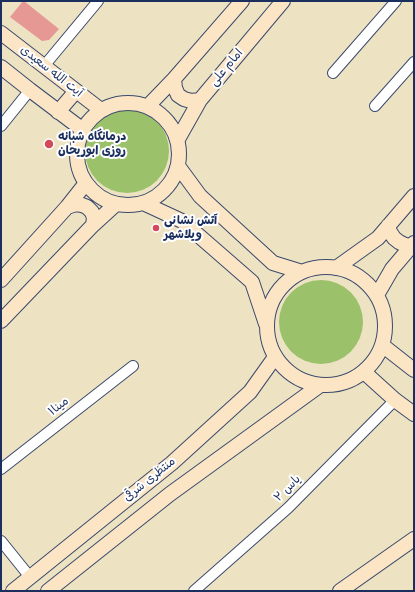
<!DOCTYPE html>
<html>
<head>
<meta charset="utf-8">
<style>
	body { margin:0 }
	#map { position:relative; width:415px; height:592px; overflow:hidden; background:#ede3c3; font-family:Mynerve,sans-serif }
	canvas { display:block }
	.frame { position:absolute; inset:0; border:2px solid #1b2f5e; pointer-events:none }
</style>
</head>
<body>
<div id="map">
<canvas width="415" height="592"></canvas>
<div class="frame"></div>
</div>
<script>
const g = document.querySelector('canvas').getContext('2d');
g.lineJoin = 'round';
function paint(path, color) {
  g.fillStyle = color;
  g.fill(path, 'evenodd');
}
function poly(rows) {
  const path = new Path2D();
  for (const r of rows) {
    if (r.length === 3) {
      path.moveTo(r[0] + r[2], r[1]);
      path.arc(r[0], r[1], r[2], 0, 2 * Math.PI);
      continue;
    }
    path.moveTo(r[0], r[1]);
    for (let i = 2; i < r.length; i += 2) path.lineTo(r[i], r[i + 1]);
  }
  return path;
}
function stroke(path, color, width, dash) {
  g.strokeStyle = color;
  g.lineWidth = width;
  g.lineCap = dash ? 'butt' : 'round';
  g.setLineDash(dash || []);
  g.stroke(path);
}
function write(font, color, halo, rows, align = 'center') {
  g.font = font + ' Mynerve,"Playpen Sans Arabic",sans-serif';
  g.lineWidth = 4;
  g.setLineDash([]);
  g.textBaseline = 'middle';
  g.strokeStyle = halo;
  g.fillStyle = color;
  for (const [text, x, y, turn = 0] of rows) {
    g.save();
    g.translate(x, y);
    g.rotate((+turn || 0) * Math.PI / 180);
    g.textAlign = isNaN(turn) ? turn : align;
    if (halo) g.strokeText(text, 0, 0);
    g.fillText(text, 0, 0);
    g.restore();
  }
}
paint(poly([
	[127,151,42],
	[321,322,42]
]), '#9cc16b');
paint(poly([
	[23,1,24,1,59,29,49,40,42,41,10,17]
]), '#e69895');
const street = poly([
	[44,66,98,1],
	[333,73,396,1],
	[375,106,414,62],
	[1,126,30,90],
	[1,469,133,366],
	[1,541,30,577],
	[194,591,288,508,395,400]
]);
const secondary = poly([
	[1,33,101,110],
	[1,67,30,90,83,130],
	[174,79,175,88,178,95,184,99,191,101,200,100],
	[128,154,51],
	[148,106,174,79,242,1],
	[58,112,76,91],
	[178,139,200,100,283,1],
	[178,166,200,196,273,263,302,272],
	[143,203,182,221,252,282,266,324],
	[67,207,76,204,82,205,87,207,92,212,94,218,93,225],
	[388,226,390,232,394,238,399,242,405,245,411,246],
	[326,326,59],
	[336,268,378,238,414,196],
	[1,280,67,207,86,183],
	[377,295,392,269,414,243],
	[1,321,93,225,116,204],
	[382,345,414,370],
	[364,372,395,400,414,414],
	[13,591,172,463,250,392,275,357],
	[48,591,170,494,319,386],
	[340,591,414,539]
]);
stroke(street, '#3a4a6d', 12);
stroke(secondary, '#3a4a6d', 16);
stroke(street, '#fff', 10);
stroke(secondary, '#fce5c4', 14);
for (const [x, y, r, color] of [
	[49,144,5,"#d1495b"],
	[156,228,4,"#d1495b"]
]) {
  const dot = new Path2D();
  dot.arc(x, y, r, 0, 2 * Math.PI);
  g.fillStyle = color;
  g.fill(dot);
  stroke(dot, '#fff', 1.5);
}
write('12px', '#1b2f5e', '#fff', [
	["امام علی",227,68,-50],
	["آیت الله سعیدی",51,72,38],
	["مینا۱",59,407,-38],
	["منتظری شرقی",150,480,-39],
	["یاس ۲",288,489,-45]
]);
write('bold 12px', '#1b2f5e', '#fff', [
	["درمانگاه شبانه",58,137],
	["روزی ابوریحان",58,151],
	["آتش نشانی",164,221],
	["ویلاشهر",164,235]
], 'left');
</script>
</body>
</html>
